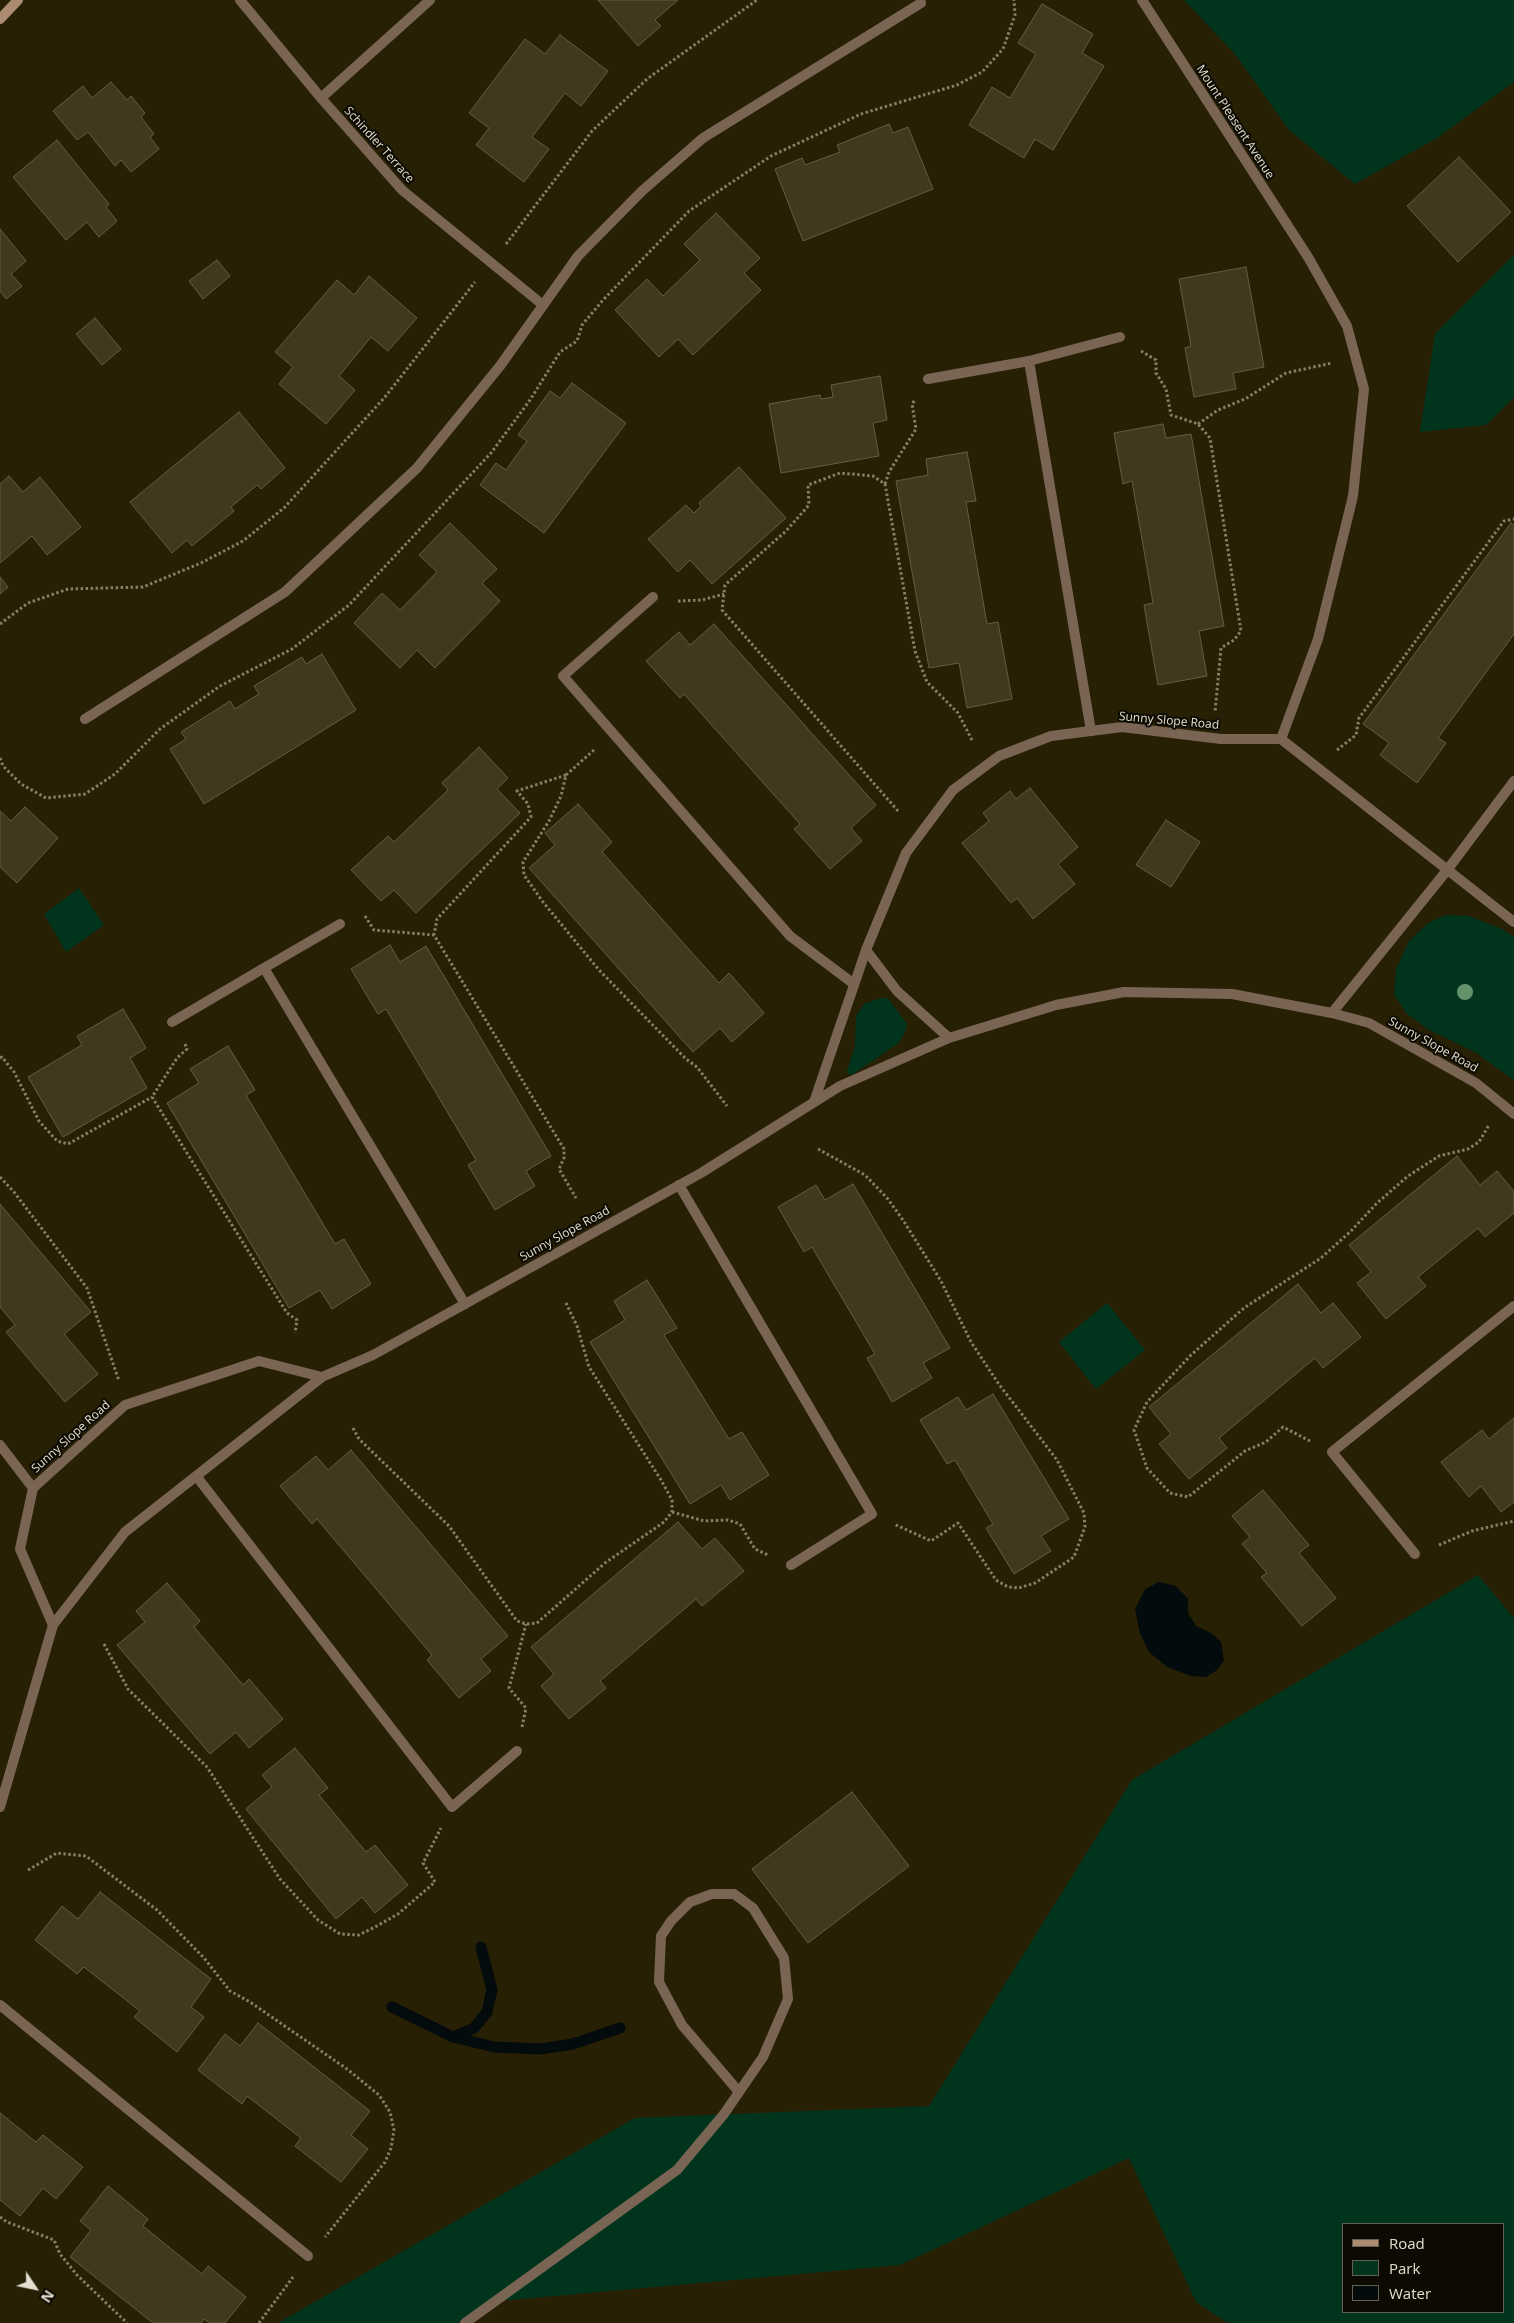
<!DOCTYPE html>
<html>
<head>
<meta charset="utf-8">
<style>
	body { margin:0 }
	#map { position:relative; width:1514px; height:2323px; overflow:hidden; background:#272005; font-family:"Open Sans",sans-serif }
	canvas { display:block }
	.legend { position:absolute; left:1342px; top:2223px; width:162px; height:90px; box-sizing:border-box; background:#0d0a02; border:1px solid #635f54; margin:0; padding:6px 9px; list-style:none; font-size:15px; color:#e3dfcf }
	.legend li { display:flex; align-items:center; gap:10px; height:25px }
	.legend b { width:25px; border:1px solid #635f54 }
	.north { position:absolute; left:10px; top:2263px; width:50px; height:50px; -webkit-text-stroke:4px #0d0a02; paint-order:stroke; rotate:124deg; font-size:14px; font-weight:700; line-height:20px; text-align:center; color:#e3dfcf }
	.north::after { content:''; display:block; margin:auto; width:18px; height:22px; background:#e3dfcf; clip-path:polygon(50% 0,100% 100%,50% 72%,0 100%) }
</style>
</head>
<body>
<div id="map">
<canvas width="1514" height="2323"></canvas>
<ul class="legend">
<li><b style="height:6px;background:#ad8b70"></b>Road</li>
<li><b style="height:14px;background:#01341d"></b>Park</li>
<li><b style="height:14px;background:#030b0c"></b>Water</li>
</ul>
<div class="north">N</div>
</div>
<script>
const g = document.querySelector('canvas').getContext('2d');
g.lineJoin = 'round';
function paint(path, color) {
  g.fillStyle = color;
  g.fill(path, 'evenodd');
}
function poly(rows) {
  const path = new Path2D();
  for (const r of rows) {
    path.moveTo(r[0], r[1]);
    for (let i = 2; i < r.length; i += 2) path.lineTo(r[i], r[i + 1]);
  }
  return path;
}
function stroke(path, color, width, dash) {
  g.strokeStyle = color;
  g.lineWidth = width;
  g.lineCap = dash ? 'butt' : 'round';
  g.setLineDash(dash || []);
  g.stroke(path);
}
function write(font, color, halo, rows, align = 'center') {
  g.font = font + ' "Open Sans",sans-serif';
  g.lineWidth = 4;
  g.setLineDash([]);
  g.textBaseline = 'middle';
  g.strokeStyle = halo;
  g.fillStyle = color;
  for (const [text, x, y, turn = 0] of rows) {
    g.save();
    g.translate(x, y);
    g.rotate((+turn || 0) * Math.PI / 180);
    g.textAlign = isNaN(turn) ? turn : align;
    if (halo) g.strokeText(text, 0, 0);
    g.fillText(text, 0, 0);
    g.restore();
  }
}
paint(poly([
	[1184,0,1514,0,1514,82,1437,138,1355,184,1289,130,1235,54],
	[1514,255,1514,397,1486,425,1420,432,1435,334],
	[79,888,104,925,66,952,44,914],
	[1446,915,1469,916,1502,929,1514,937,1514,1080,1475,1052,1429,1030,1407,1014,1394,995,1396,969,1409,941,1428,923],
	[880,998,887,998,891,1002,907,1024,905,1032,899,1043,853,1074,849,1075,847,1071,855,1046,856,1016,864,1004],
	[1107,1303,1145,1350,1096,1389,1059,1342],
	[1478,1575,1514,1618,1514,2323,1228,2323,1196,2302,1129,2158,900,2265,499,2301,466,2323,278,2323,635,2118,929,2106,1132,1780],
	[1343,2224,1503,2224,1503,2312,1343,2312]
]), '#01341d');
paint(poly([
	[1159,1582,1176,1586,1188,1599,1188,1613,1196,1626,1211,1633,1221,1642,1224,1661,1217,1670,1206,1677,1191,1676,1167,1667,1149,1652,1140,1633,1135,1609,1145,1589]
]), '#030b0c');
stroke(poly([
	[392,2007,453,2037,494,2047,541,2049,573,2044,620,2028],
	[453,2037,474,2028,487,2012,492,1990,481,1947]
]), '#030b0c', 11);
const building = poly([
	[598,0,678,0,655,20,661,26,638,46,598,0],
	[1042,4,1093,34,1082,53,1104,66,1053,150,1035,139,1024,158,969,125,992,87,1010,98,1036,54,1018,43,1042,4],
	[560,35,608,71,581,106,565,93,532,137,549,149,524,182,476,145,489,128,469,113,525,39,545,54,560,35],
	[111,82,127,100,131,96,145,113,141,117,154,134,150,137,159,149,131,172,121,160,115,166,88,132,77,140,53,111,83,86,92,98,111,82],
	[889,124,893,133,908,127,933,189,803,241,775,169,802,158,805,165,840,152,837,145,889,124],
	[57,140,109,204,106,207,117,221,99,237,87,222,66,240,13,177,57,140],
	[1459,157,1511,212,1458,262,1407,206,1459,157],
	[716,213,760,258,744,273,761,290,693,355,678,339,659,357,615,310,647,279,663,296,700,260,684,244,716,213],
	[0,229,26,261,11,274,22,286,6,299,0,291,0,229],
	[217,260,230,276,203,299,189,281,217,260],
	[1246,267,1264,367,1233,373,1236,389,1194,397,1185,348,1191,346,1179,279,1246,267],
	[369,276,417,318,388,351,371,337,339,376,355,390,326,424,279,384,293,367,275,352,337,280,354,295,369,276],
	[95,318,121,349,102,365,76,334,95,318],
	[880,376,887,420,873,423,879,456,781,473,769,404,820,395,821,399,833,397,831,385,880,376],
	[572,383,626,423,544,533,480,485,496,463,506,470,527,441,518,435,550,391,560,398,572,383],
	[239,412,285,468,261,489,257,485,231,507,234,511,192,546,187,540,172,553,130,502,239,412],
	[1163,424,1166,438,1191,434,1224,626,1199,631,1207,676,1158,685,1144,605,1153,603,1132,481,1123,484,1114,433,1163,424],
	[967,452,976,501,966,502,987,624,998,622,1012,699,967,708,959,663,929,668,896,481,928,475,926,459,967,452],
	[739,467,786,518,712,584,690,560,678,572,648,539,686,505,694,513,701,506,699,503,739,467],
	[9,476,23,492,40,477,81,527,47,555,32,536,0,563,0,484,9,476],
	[450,523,497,569,482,583,500,601,435,668,417,650,400,668,354,623,382,593,400,610,437,572,419,555,450,523],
	[1511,523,1514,525,1514,634,1438,738,1446,743,1417,783,1380,755,1389,743,1363,724,1511,523],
	[0,577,8,587,0,594,0,577],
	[714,624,876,805,851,828,862,841,830,869,794,829,800,824,684,694,680,698,646,661,679,632,690,645,714,624],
	[322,654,356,710,204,804,170,749,186,739,181,732,230,701,235,709,259,694,254,686,302,657,306,664,322,654],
	[479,747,508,778,497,789,520,813,416,913,394,890,381,901,351,870,388,836,394,842,448,790,442,783,479,747],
	[1030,788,1078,847,1058,864,1075,884,1033,919,1017,898,1011,903,962,843,989,821,983,813,1010,791,1016,799,1030,788],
	[578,804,612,842,602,852,719,983,729,973,764,1013,732,1042,720,1028,693,1052,529,868,555,845,545,833,578,804],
	[25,807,58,838,17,883,0,867,0,811,11,821,25,807],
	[1166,820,1200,842,1171,887,1136,865,1166,820],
	[390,945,400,962,426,946,551,1156,526,1171,535,1186,495,1210,468,1165,476,1160,386,1009,378,1014,351,969,390,945],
	[123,1009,146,1048,130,1058,147,1088,63,1137,28,1077,82,1045,77,1036,123,1009],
	[228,1046,255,1090,246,1095,335,1244,344,1239,371,1284,332,1309,320,1290,289,1308,167,1103,199,1083,190,1069,228,1046],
	[1457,1156,1480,1185,1497,1171,1514,1191,1514,1213,1485,1237,1478,1228,1418,1277,1426,1286,1386,1319,1357,1283,1371,1272,1349,1245,1457,1156],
	[853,1184,950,1348,923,1363,932,1378,892,1402,867,1358,875,1354,812,1247,804,1252,778,1207,816,1185,825,1200,853,1184],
	[0,1204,91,1312,64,1334,98,1374,65,1402,6,1332,15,1325,0,1307,0,1204],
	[647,1280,677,1328,664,1335,729,1439,742,1432,769,1475,730,1500,721,1485,690,1504,590,1342,625,1320,614,1301,647,1280],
	[1298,1284,1321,1313,1333,1303,1361,1337,1323,1368,1315,1358,1219,1438,1227,1448,1189,1479,1159,1444,1171,1434,1149,1407,1298,1284],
	[993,1394,1069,1519,1041,1536,1051,1551,1014,1574,986,1528,993,1524,955,1460,947,1464,920,1420,958,1397,966,1410,993,1394],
	[1514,1418,1514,1502,1501,1512,1481,1486,1469,1497,1441,1462,1482,1430,1489,1439,1514,1418],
	[351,1450,508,1636,481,1659,491,1671,459,1698,427,1660,432,1655,317,1519,312,1524,280,1486,316,1456,328,1470,351,1450],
	[1263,1490,1309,1545,1299,1553,1336,1598,1302,1626,1261,1577,1267,1573,1242,1544,1250,1537,1232,1516,1263,1490],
	[678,1522,702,1549,715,1538,744,1571,702,1606,696,1599,600,1681,606,1688,569,1719,541,1686,554,1674,531,1647,678,1522],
	[167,1583,200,1621,194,1627,243,1685,249,1679,283,1719,249,1748,236,1732,210,1754,117,1645,145,1622,136,1611,167,1583],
	[295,1748,328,1788,319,1795,366,1852,375,1845,408,1885,375,1913,362,1897,336,1919,246,1809,272,1787,262,1775,295,1748],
	[852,1792,909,1866,808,1943,752,1869,852,1792],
	[100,1892,211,1979,191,2007,204,2017,177,2052,134,2017,140,2011,84,1967,77,1974,35,1940,62,1906,78,1919,100,1892],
	[258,2023,370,2111,351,2135,368,2149,341,2182,295,2146,301,2138,247,2096,242,2104,198,2070,225,2034,240,2046,258,2023],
	[0,2113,36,2142,43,2135,83,2167,56,2199,43,2188,20,2216,0,2200,0,2113],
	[108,2186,148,2219,143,2226,202,2274,208,2266,246,2297,225,2323,210,2323,204,2319,201,2323,153,2323,70,2257,91,2230,80,2221,108,2186]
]);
paint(building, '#40391e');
stroke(building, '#655d41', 1);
stroke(poly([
	[506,244,592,131,647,79,757,0],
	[1141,351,1156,360,1156,373,1166,389,1171,415,1198,424,1210,438,1241,631,1234,640,1221,648,1215,712],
	[1198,424,1218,410,1245,399,1286,373,1332,363],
	[885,484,889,472,916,429,912,404,915,400],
	[678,601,702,600,724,594],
	[0,624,28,603,68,589,143,587,201,563,243,541,284,508,385,397,475,282],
	[594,750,566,775,561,796,549,821,523,862,524,875,543,902,599,970,686,1059,697,1067,727,1106],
	[1337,750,1356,735,1359,718,1504,521,1514,519],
	[0,758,3,766,21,784,46,798,85,794,115,774,160,729,220,686,292,649,349,605,491,453,530,400,560,352,577,341,582,325,603,300,689,211,771,156,861,114,957,85,982,72,1003,49,1015,15,1014,0],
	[566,775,517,791,528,804,531,817,437,919,434,935,564,1149,564,1158,559,1169,576,1198],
	[898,811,722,610,725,585,786,531,809,505,808,485,840,473,873,476,885,484,915,651,927,682,958,713,972,740],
	[365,916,374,930,434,935],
	[185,1044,187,1049,177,1058,152,1097,287,1313,297,1320,295,1333],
	[0,1058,2,1057,14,1072,39,1121,57,1141,68,1144,152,1097],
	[818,1149,865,1175,887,1198,903,1220,941,1281,971,1342,998,1383,1057,1460,1084,1513,1085,1527,1074,1557,1035,1583,1019,1588,1008,1587,996,1580,958,1523,931,1541,894,1524],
	[0,1177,14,1192,87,1288,119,1381],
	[353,1428,359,1439,449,1526,517,1621,526,1624,537,1623,605,1563,664,1522,672,1512,672,1500,661,1480,589,1367,577,1326,565,1301],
	[1310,1441,1283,1427,1266,1442,1245,1451,1188,1497,1170,1493,1147,1468,1134,1430,1147,1402,1191,1355,1244,1308,1321,1258,1351,1231,1377,1203,1408,1176,1439,1156,1468,1149,1479,1142,1489,1125],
	[672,1512,704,1521,728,1520,740,1524,755,1549,768,1555],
	[1439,1545,1472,1531,1514,1521],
	[104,1644,128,1689,207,1767,280,1879,318,1920,340,1934,359,1935,375,1927,398,1914,435,1882,423,1863,441,1828],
	[522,1727,526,1708,509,1688,526,1624],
	[28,1870,57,1853,86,1856,157,1910,204,1958,230,1991,250,2002,347,2069,379,2095,390,2112,394,2130,391,2148,385,2162,325,2237],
	[0,2217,7,2222,54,2240,60,2254,77,2275,127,2323],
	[259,2323,293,2277]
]), '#847f69', 3, [2.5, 2.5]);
stroke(poly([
	[321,98,430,0],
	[928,379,1029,361],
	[653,597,563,676,790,936,854,984],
	[85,719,285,592,417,468,500,366,578,256,642,191,703,138,921,3],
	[1091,731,1029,361,1120,337],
	[1448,869,1514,781],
	[340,924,264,968,465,1304],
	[172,1022,264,968],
	[679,1185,872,1514,791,1565],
	[0,1445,33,1488],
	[197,1477,452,1807,517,1751],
	[1415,1554,1332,1452,1514,1306],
	[0,2005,308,2256],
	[465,2323,677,2170,724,2114,763,2057,788,1999,784,1958,753,1908,734,1894,712,1894,690,1902,671,1921,661,1936,659,1982,682,2025,739,2092]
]), '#7a6554', 10);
stroke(poly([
	[240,0,321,98,402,190,543,305],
	[1142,0,1308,257,1347,326,1364,389,1353,496,1318,639,1281,739],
	[866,950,897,991,949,1038],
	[1332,1013,1448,869],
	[814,1102,866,950,906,853,953,790,999,756,1051,736,1122,727,1221,739,1281,739,1514,922],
	[53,1625,20,1549,33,1488,125,1405,259,1361,322,1377],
	[0,1807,53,1625,125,1532,322,1377,373,1355,701,1173,840,1086,949,1038,1056,1005,1124,992,1232,994,1332,1013,1369,1023,1476,1083,1514,1114]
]), '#7a6554', 10);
stroke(poly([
	[0,19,18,0]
]), '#ad8b70', 10);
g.fillStyle = '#64926a';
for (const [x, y] of [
	[1465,992]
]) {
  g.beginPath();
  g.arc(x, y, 8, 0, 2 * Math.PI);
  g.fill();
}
write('12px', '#e3dfcf', '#0d0a02', [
	["Mount Pleasent Avenue",1235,122,57],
	["Schindler Terrace",379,145,48],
	["Sunny Slope Road",1169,721,5],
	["Sunny Slope Road",1433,1045,29],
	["Sunny Slope Road",565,1234,-29],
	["Sunny Slope Road",71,1437,-42]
]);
</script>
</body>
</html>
